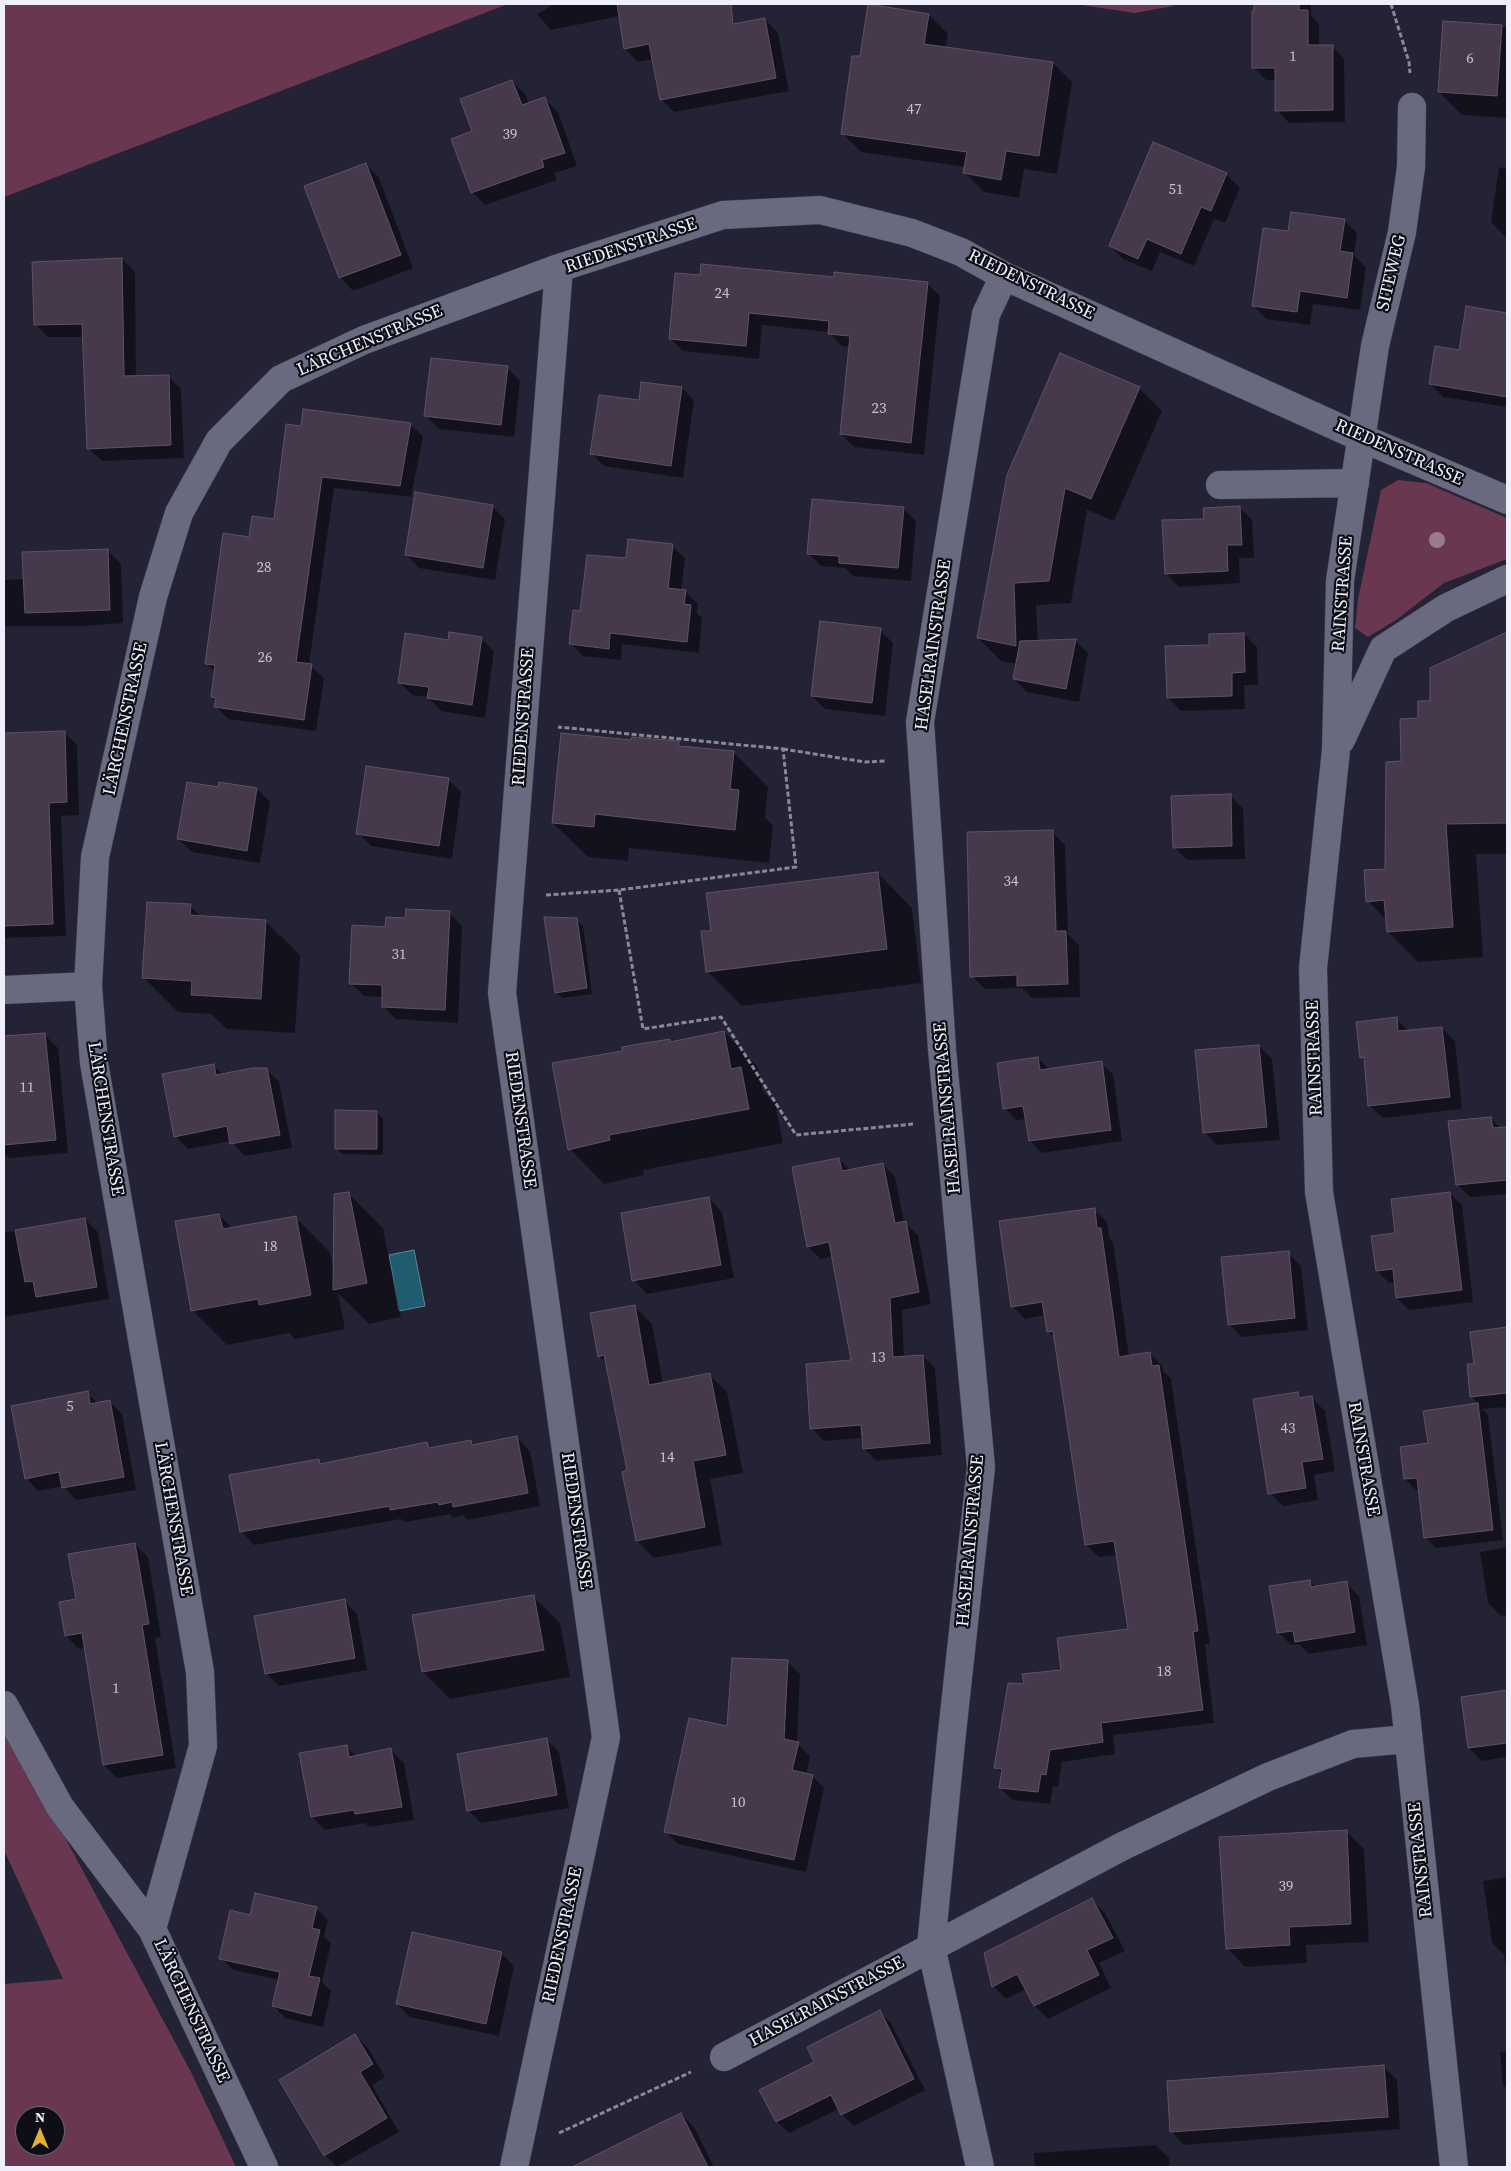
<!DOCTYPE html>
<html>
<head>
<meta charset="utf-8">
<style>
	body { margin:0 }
	#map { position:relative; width:1511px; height:2171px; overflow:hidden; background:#242336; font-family:"Source Serif 4",serif }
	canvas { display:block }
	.frame { position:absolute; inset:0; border:5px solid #efeffc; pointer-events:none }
	.north { position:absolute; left:15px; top:2106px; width:50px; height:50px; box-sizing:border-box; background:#0e0e16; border:1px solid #686872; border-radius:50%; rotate:0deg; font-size:14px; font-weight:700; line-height:20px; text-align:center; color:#efeffc }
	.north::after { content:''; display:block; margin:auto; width:18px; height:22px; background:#e2af34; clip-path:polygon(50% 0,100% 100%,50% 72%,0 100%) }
</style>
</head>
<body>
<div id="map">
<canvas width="1511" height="2171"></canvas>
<div class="frame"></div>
<div class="north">N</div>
</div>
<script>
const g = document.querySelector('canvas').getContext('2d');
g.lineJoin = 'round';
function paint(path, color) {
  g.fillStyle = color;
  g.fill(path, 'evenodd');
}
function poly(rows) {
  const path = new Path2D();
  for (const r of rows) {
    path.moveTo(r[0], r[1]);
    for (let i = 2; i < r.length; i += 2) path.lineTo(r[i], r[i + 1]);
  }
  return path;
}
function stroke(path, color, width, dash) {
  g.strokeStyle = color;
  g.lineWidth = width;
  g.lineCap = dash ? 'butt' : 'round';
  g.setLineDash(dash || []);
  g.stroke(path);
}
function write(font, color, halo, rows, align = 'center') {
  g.font = font + ' "Source Serif 4",serif';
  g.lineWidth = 4.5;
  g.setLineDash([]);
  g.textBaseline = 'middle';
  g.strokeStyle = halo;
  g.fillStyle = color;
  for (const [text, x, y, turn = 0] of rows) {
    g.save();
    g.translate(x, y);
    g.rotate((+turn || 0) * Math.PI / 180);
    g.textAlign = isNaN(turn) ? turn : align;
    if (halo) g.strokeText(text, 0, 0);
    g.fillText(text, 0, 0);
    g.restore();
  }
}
paint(poly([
	[4,4,508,4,4,197],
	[1075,4,1174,4,1173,6,1135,13],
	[1398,480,1426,483,1507,518,1507,559,1444,583,1396,620,1368,637,1355,628,1358,599,1381,490],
	[4,1724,191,2072,236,2167,4,2167,4,1984,63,1979,4,1850],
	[25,2116,55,2116,55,2146,25,2146]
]), '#6a3751');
const water = poly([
	[414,1250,425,1306,399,1311,389,1255,414,1250]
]);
paint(water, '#205c6f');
stroke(water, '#5e8899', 1);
paint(poly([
	[554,4,729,4,733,26,765,19,778,33,789,91,674,112,661,99,653,59,638,62,625,49,620,16,551,30,537,14],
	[1256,4,1311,4,1311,15,1319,24,1319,46,1332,46,1344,58,1345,122,1289,123,1277,110,1276,80,1266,80,1254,68],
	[869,6,929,15,948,34,945,48,1053,63,1072,82,1057,174,1024,169,1019,198,984,192,965,173,966,167,861,152,842,133,861,58],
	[1444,22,1507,27,1507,118,1462,115,1439,92],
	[512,81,525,94,529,104,545,99,558,112,577,166,554,173,557,180,485,205,472,192],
	[1154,144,1227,175,1240,188,1225,223,1214,219,1194,266,1160,252,1152,271,1123,259,1110,246],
	[366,164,379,178,413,268,353,291,340,277],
	[1499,167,1507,169,1507,239,1491,222],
	[1344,220,1357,233,1354,255,1366,267,1360,310,1313,304,1310,325,1266,319,1253,305,1289,232],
	[122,259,135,272,136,377,168,376,181,389,184,458,102,461,88,448,84,337,48,337,35,324],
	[701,277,835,278,927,283,940,296,924,455,854,447,841,434,850,347,842,346,828,332,762,325,759,359,683,351,670,338],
	[1467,307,1507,314,1507,407,1443,397,1430,384,1460,351],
	[507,367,520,381,514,437,439,429,426,416],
	[682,388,694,400,683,478,604,466,592,454,641,402],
	[1139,388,1162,411,1114,521,1087,510,1071,603,1036,605,1038,642,1075,640,1088,653,1079,702,1027,692,1014,679,1017,664,1001,661,978,638,1008,476],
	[411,425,423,436,411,497,334,488,309,665,324,678,316,731,228,719,216,707,216,701,212,697,215,672,206,663,250,538,275,521,302,427],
	[492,506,505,519,495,580,419,568,406,554],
	[1239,507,1252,520,1254,558,1239,558,1240,583,1179,587,1166,574,1205,520],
	[903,508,916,521,911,581,853,576,845,568,821,566,808,553],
	[672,546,685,558,681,591,685,591,698,604,697,613,702,618,699,653,622,644,621,660,583,656,570,643,582,612,627,560],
	[108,551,121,564,123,623,85,626,4,626,4,580,25,579],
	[880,630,893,643,885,716,825,709,812,696],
	[1507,633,1507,854,1476,854,1483,957,1418,962,1388,932,1387,921,1368,901,1386,870,1402,762,1432,702,1431,669],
	[1244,634,1257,647,1258,685,1244,685,1245,709,1181,711,1168,698,1210,646],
	[481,638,494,651,485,718,441,711,428,697,412,695,399,682,449,641],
	[64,732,77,745,79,815,61,816,66,936,4,938,4,734],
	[633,741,678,743,683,747,733,752,768,787,765,817,773,826,769,863,629,848,628,861,588,857,553,823],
	[448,779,461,792,452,859,371,846,358,833],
	[257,789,270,802,260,863,192,852,178,839],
	[1230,795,1243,809,1245,859,1187,860,1174,847],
	[1052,832,1065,845,1068,934,1079,945,1080,997,1032,998,1022,988,985,989,972,976],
	[878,873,912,908,921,983,742,1006,707,971],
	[190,906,201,917,265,921,300,955,295,1033,227,1029,211,1014,178,1012,143,977],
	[449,913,462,926,458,1023,396,1019,383,1006,383,997,364,996,351,983,386,928,406,919],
	[576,920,583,926,592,994,562,998,556,992],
	[1396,1019,1409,1031,1442,1028,1455,1041,1462,1109,1383,1118,1369,1105,1365,1061,1361,1057],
	[724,1032,758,1067,763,1091,775,1103,783,1143,643,1170,644,1175,604,1184,570,1149,669,1040,672,1043],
	[45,1035,58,1048,68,1153,9,1158,4,1153,4,1038],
	[1259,1046,1272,1059,1280,1140,1217,1145,1204,1132],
	[1038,1058,1050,1070,1101,1063,1113,1074,1122,1141,1042,1153,1030,1141,1026,1119,1016,1120,1005,1108],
	[213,1065,223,1075,266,1069,279,1082,292,1148,245,1156,231,1141,188,1149,175,1136],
	[377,1112,383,1119,383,1155,342,1154,336,1148],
	[1491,1118,1501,1129,1507,1128,1507,1194,1470,1197,1457,1184],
	[839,1159,851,1171,883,1164,895,1177,904,1222,918,1235,931,1304,902,1310,904,1358,923,1356,935,1368,942,1455,876,1461,864,1448,863,1438,824,1441,812,1428,852,1361,833,1256,821,1259,808,1247],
	[1450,1193,1462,1205,1473,1302,1409,1310,1397,1298,1395,1282,1389,1283,1377,1271,1397,1234],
	[349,1194,383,1228,401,1317,369,1324,338,1293,345,1329,295,1339,289,1333,227,1345,192,1310,219,1215,233,1229,295,1217,330,1252,333,1270],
	[709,1198,722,1212,734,1278,647,1294,634,1280],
	[1094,1210,1107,1222,1109,1237,1113,1242,1129,1356,1150,1353,1162,1366,1163,1371,1171,1379,1210,1644,1205,1644,1214,1723,1113,1735,1115,1754,1062,1762,1058,1787,1053,1786,1050,1804,1013,1800,1000,1788,1002,1774,996,1767,1026,1686,1062,1671,1129,1630,1118,1555,1099,1557,1086,1545,1055,1338,1048,1331,1046,1315,1025,1319,1012,1306],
	[85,1219,98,1232,109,1299,4,1317,4,1233],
	[1288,1253,1301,1266,1308,1330,1242,1337,1229,1324],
	[634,1306,652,1324,663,1384,709,1375,727,1392,743,1473,710,1479,722,1545,654,1558,637,1541,628,1471,607,1364,599,1356],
	[1507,1329,1507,1407,1482,1409,1488,1415,1503,1540,1436,1548,1425,1537,1419,1489,1416,1490,1405,1479,1429,1444,1425,1412,1479,1404,1471,1396,1475,1365,1472,1333],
	[87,1393,98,1403,109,1401,122,1414,136,1490,76,1500,63,1486,38,1491,26,1478],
	[1297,1393,1303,1399,1312,1398,1325,1411,1335,1471,1314,1475,1318,1500,1283,1506,1270,1493],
	[517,1438,530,1451,540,1506,467,1520,463,1515,453,1518,450,1514,405,1522,401,1519,254,1545,241,1531,318,1460,323,1465,427,1443,432,1449,471,1441,475,1445],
	[135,1544,148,1557,161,1637,155,1638,176,1768,117,1778,104,1765,86,1648,79,1649,66,1636],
	[1507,1547,1507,1615,1501,1616,1488,1603,1480,1552],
	[1310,1581,1316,1587,1346,1583,1359,1596,1367,1645,1309,1654,1299,1644,1291,1645,1278,1632],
	[533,1596,560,1623,570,1677,450,1699,423,1672],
	[344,1601,357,1614,367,1670,279,1686,266,1673],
	[788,1662,800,1674,797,1743,810,1756,806,1775,812,1776,824,1788,806,1872,678,1844,665,1831,729,1728],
	[1507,1692,1507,1757,1482,1761,1469,1748,1462,1698],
	[546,1739,559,1752,569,1808,481,1823,468,1810],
	[346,1747,356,1756,391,1750,404,1763,414,1820,369,1827,365,1823,325,1830,312,1817],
	[1346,1831,1364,1849,1369,1942,1306,1945,1307,1963,1245,1967,1227,1948],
	[1507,1877,1507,1974,1504,1955,1492,1943,1483,1881],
	[1092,1900,1105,1913,1125,1951,1099,1963,1111,1988,1048,2019,1035,2006,1026,1989,1006,1999,993,1986],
	[316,1908,328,1920,324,1937,331,1943,322,1982,331,1991,323,2027,285,2018,274,2006,280,1980,233,1970,221,1958,251,1917],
	[501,1953,514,1966,499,2036,410,2017,397,2004],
	[879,2011,891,2023,925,2090,854,2126,842,2115,839,2109,789,2133,777,2122,760,2090,816,2063],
	[355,2035,368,2048,385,2077,372,2085,399,2132,337,2167,325,2155],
	[1507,2051,1507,2089,1503,2085,1500,2052],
	[1384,2067,1397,2080,1400,2129,1184,2145,1171,2131],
	[681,2114,694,2127,714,2167,616,2167,608,2151],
	[1156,2145,1169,2158,1170,2167,1035,2167,1034,2153]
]), '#0007');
const building = poly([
	[617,4,731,4,733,24,765,18,776,78,660,100,649,44,624,49,617,4],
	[868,4,929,14,924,44,1053,62,1039,156,1006,151,1001,180,963,173,967,152,841,134,852,56,860,56,868,4],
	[1254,4,1299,4,1299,10,1308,10,1308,45,1333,45,1333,110,1275,111,1275,68,1252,68,1252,11,1254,11,1254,4],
	[1443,21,1502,25,1497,96,1438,92,1443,21],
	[512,80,522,105,545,97,565,153,542,160,544,167,471,193,451,139,472,131,460,99,512,80],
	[1153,142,1227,173,1211,211,1201,207,1181,254,1147,239,1138,259,1109,246,1153,142],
	[366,163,401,255,339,278,304,186,366,163],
	[1291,212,1345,219,1340,251,1353,253,1347,298,1300,291,1297,312,1252,306,1263,228,1288,231,1291,212],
	[122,258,124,376,169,375,171,445,87,449,82,324,34,325,32,262,122,258],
	[701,264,834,277,834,272,928,282,911,443,840,434,850,336,828,334,829,321,749,313,746,346,669,339,675,273,700,275,701,264],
	[1466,306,1507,313,1507,397,1429,384,1435,346,1459,350,1466,306],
	[1060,353,1140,387,1091,499,1065,488,1049,581,1014,583,1016,646,977,638,1007,475,1060,353],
	[431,358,508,366,501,425,424,416,431,358],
	[641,382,682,387,671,466,590,454,599,395,639,400,641,382],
	[303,409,411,423,400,486,322,477,296,662,312,664,304,720,214,707,216,698,211,697,215,665,205,664,223,533,249,537,252,516,274,519,286,424,301,426,303,409],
	[415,492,493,505,483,568,405,555,415,492],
	[812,499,904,507,898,568,839,563,839,556,807,554,812,499],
	[1240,506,1242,545,1227,545,1228,571,1165,574,1162,520,1204,519,1203,508,1240,506],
	[628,539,673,544,668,588,686,590,684,604,691,605,687,642,610,633,609,649,569,644,573,610,580,611,587,555,626,558,628,539],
	[108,549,110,610,25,613,22,552,108,549],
	[820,621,881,628,872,703,811,696,820,621],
	[449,632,482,637,472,705,427,698,429,687,398,683,405,633,448,640,449,632],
	[1507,632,1507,823,1446,824,1453,927,1387,932,1384,900,1366,902,1364,870,1385,869,1386,762,1401,761,1400,719,1418,718,1418,701,1430,701,1430,668,1507,632],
	[1244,633,1245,672,1232,673,1232,696,1167,698,1165,646,1209,645,1209,634,1244,633],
	[1076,639,1066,689,1013,679,1020,641,1076,639],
	[65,731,67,802,49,803,53,924,4,926,4,733,65,731],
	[561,733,631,740,632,737,653,739,679,741,679,746,734,751,730,789,739,790,735,830,595,814,594,827,552,823,561,733],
	[366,766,449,778,439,846,356,834,366,766],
	[187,782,218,787,219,782,257,788,247,851,177,839,187,782],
	[1231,794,1232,846,1173,848,1171,796,1231,794],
	[1053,830,1056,931,1066,931,1068,984,1017,986,1017,975,970,977,967,832,1053,830],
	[878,872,887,949,706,972,701,931,711,931,706,893,878,872],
	[147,902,191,904,190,915,266,920,261,999,191,995,192,981,142,978,147,902],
	[406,909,450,911,445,1010,382,1007,382,985,349,984,352,925,385,927,386,917,405,918,406,909],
	[544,917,577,918,587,988,555,993,544,917],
	[1397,1017,1398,1031,1442,1027,1450,1097,1368,1106,1364,1057,1360,1058,1356,1022,1397,1017],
	[724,1031,731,1069,741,1067,749,1109,609,1135,610,1140,568,1150,552,1063,622,1051,622,1047,639,1044,670,1039,670,1042,724,1031],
	[45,1033,56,1140,4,1145,4,1036,45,1033],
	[1259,1045,1267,1127,1203,1133,1195,1050,1259,1045],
	[1038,1057,1040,1070,1102,1061,1111,1130,1029,1141,1023,1106,1003,1109,997,1063,1038,1057],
	[214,1064,216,1075,252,1068,267,1068,280,1135,230,1144,227,1126,174,1137,162,1074,214,1064],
	[335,1110,377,1111,377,1149,335,1149,335,1110],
	[1491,1117,1493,1128,1507,1127,1507,1180,1456,1185,1448,1121,1491,1117],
	[839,1158,842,1171,883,1163,895,1223,906,1221,919,1292,890,1298,893,1357,923,1355,930,1443,863,1449,861,1425,810,1429,806,1364,851,1360,829,1242,807,1247,792,1167,839,1158],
	[349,1192,367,1283,333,1290,334,1194,349,1192],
	[1450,1192,1462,1290,1396,1298,1393,1269,1376,1271,1371,1236,1395,1233,1391,1199,1450,1192],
	[709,1197,721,1265,632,1281,621,1213,709,1197],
	[1095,1208,1097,1228,1101,1228,1119,1357,1150,1352,1152,1366,1159,1365,1198,1631,1193,1632,1203,1710,1101,1723,1103,1742,1050,1750,1046,1775,1041,1774,1038,1792,999,1788,1002,1769,994,1768,1008,1683,1024,1684,1022,1674,1061,1670,1057,1638,1128,1629,1114,1541,1085,1545,1053,1331,1047,1332,1042,1302,1011,1307,999,1221,1095,1208],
	[219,1214,223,1229,296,1216,311,1295,259,1305,258,1299,191,1311,175,1221,219,1214],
	[85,1218,97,1287,36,1297,33,1281,25,1282,15,1230,85,1218],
	[1289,1251,1295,1318,1228,1325,1221,1257,1289,1251],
	[635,1305,649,1385,710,1373,726,1455,693,1461,705,1527,636,1541,622,1472,627,1470,604,1355,598,1357,590,1313,635,1305],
	[1507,1327,1507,1393,1470,1397,1467,1364,1474,1364,1470,1332,1507,1327],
	[88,1391,90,1404,110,1400,124,1477,62,1488,59,1472,25,1479,11,1406,88,1391],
	[1298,1392,1299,1398,1312,1396,1323,1459,1302,1462,1306,1488,1268,1494,1253,1399,1298,1392],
	[1478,1403,1493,1530,1424,1538,1417,1478,1404,1479,1400,1447,1428,1443,1423,1411,1478,1403],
	[517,1436,528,1493,453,1507,452,1502,439,1505,438,1502,390,1510,390,1506,240,1532,229,1475,319,1459,320,1464,427,1442,429,1448,471,1440,472,1445,517,1436],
	[135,1543,149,1624,142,1625,163,1755,103,1765,82,1633,65,1636,59,1602,76,1599,68,1554,135,1543],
	[1310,1580,1311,1587,1347,1581,1355,1632,1295,1642,1293,1631,1277,1633,1269,1586,1310,1580],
	[534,1595,544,1650,422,1672,412,1615,534,1595],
	[345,1599,355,1658,265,1674,254,1616,345,1599],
	[732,1658,788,1660,784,1739,799,1742,792,1770,813,1775,794,1860,664,1832,689,1718,727,1726,732,1658],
	[1507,1690,1507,1743,1468,1748,1461,1697,1507,1690],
	[547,1738,557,1795,467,1811,457,1754,547,1738],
	[347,1745,349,1757,391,1748,402,1807,355,1814,354,1810,311,1817,299,1753,347,1745],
	[1347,1830,1351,1924,1289,1927,1290,1945,1226,1949,1219,1837,1347,1830],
	[255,1893,317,1907,312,1928,320,1930,309,1976,320,1978,311,2016,272,2006,280,1972,219,1959,230,1910,250,1915,255,1893],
	[1092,1898,1113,1938,1087,1950,1099,1975,1034,2006,1017,1974,992,1987,984,1953,1092,1898],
	[412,1932,502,1952,486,2024,396,2004,412,1932],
	[880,2010,914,2079,841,2115,831,2095,776,2122,759,2090,814,2062,807,2047,880,2010],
	[355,2034,373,2064,360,2072,387,2118,324,2156,279,2080,355,2034],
	[1384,2065,1388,2117,1170,2132,1167,2081,1384,2065],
	[681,2113,708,2167,572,2167,650,2128,681,2113]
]);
paint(building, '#46394b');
stroke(building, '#605265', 1);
const minor = poly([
	[1412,107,1411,167,1402,232,1375,346,1340,581,1336,750,1313,968,1319,1192,1405,1705,1454,2167],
	[1220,485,1355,483],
	[1341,740,1383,649,1446,608,1507,579],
	[4,990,88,986],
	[4,1705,60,1807,152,1929],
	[724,2057,1123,1846,1268,1777,1353,1744,1408,1739],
	[264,2167,152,1929,203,1746,200,1672,94,1063,88,986,95,857,153,597,179,513,219,441,281,379,364,340,559,268],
	[514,2167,606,1737,502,993,559,268,723,215,820,210,912,233,961,252,1004,276,1362,438,1507,500],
	[980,2167,931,1946,951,1742,981,1467,942,1049,920,722,986,314,1004,276]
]);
stroke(minor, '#3f3e4e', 29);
stroke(poly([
	[1391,4,1409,62,1410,73],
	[783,749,865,762,886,761],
	[619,890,643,1029,721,1017,796,1135,913,1124],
	[546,895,619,890,796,867,783,749,558,727],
	[559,2133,691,2072]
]), '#888898', 3, [5, 2.5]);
stroke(minor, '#69697f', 28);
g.fillStyle = '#987a91';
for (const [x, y] of [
	[1437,540]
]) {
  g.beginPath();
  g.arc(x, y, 8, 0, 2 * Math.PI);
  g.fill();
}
write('15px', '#c5c2d0', null, [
	["1",1293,57],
	["6",1470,59],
	["47",914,110],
	["39",510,135],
	["51",1176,190],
	["24",722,294],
	["23",879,409],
	["28",264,568],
	["26",265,658],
	["34",1011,882],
	["31",399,955],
	["11",27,1088],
	["18",270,1247],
	["13",878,1358],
	["5",70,1407],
	["43",1288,1429],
	["14",667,1458],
	["18",1164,1672],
	["1",116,1689],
	["10",738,1803],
	["39",1286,1887]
]);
write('18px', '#efeffc', '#0e0e16', [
	["RIEDENSTRASSE",631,246,-19],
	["SITEWEG",1392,273,-77],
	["RIEDENSTRASSE",1031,285,26],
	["LÄRCHENSTRASSE",370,341,-23],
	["RIEDENSTRASSE",1399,453,24],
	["RAINSTRASSE",1343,594,-86],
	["HASELRAINSTRASSE",934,645,-82],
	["RIEDENSTRASSE",524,717,-86],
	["LÄRCHENSTRASSE",126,719,-78],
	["RAINSTRASSE",1315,1058,-92],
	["HASELRAINSTRASSE",948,1108,-95],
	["LÄRCHENSTRASSE",105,1119,81],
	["RIEDENSTRASSE",520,1120,82],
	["RAINSTRASSE",1363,1459,80],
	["LÄRCHENSTRASSE",173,1519,80],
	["RIEDENSTRASSE",576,1521,82],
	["HASELRAINSTRASSE",971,1541,-85],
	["RAINSTRASSE",1421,1860,-96],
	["RIEDENSTRASSE",563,1935,-78],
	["HASELRAINSTRASSE",827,2002,-28],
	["LÄRCHENSTRASSE",191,2011,65]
]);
</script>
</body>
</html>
